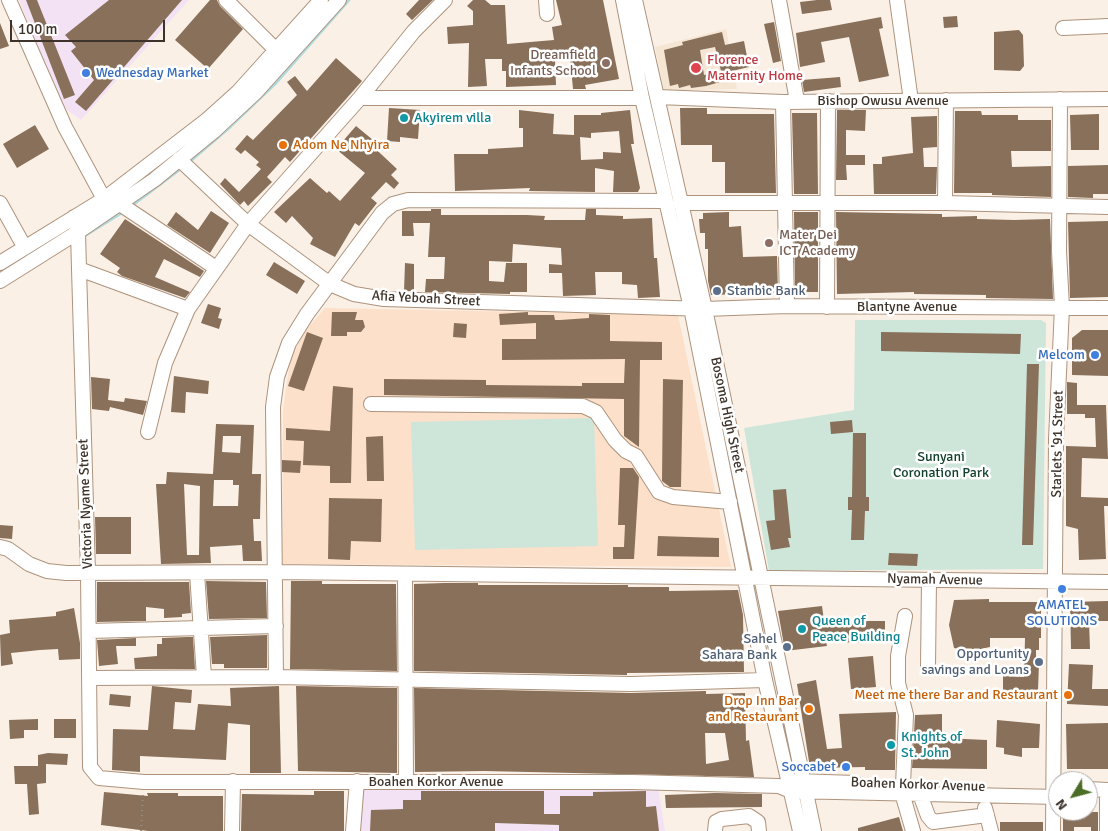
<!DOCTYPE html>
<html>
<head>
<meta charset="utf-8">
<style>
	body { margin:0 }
	#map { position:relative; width:1108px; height:831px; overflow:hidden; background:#fbf0e6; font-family:Signika,sans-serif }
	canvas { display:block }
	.north { position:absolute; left:1048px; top:771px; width:50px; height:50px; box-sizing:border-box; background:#fff; border:1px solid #b2adaa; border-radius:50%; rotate:233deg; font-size:14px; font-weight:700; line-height:20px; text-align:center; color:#3e332a }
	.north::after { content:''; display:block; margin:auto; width:18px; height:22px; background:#4b6d25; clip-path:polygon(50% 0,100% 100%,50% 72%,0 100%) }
	.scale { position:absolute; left:10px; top:20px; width:155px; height:22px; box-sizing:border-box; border:2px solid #3e332a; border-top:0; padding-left:6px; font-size:15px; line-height:18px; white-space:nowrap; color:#3e332a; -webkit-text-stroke:4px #fff; paint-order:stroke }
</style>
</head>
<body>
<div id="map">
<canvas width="1108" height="831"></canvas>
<div class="north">N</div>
<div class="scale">100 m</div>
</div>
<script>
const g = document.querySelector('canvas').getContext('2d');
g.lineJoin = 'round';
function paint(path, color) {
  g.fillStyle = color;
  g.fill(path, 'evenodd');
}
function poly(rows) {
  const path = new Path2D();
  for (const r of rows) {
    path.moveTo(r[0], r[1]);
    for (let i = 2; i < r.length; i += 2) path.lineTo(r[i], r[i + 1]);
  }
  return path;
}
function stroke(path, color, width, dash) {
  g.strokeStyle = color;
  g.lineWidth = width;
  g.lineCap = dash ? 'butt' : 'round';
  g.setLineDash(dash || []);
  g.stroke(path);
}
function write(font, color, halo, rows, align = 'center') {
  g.font = font + ' Signika,sans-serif';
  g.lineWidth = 5;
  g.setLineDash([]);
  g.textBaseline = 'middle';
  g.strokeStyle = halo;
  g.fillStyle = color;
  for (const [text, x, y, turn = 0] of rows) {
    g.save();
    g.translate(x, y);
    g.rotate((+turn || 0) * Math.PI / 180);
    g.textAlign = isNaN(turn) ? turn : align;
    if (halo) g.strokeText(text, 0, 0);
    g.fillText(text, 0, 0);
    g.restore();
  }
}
paint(poly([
	[19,0,189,0,81,120,63,107],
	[358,783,658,787,665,831,352,831]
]), '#f3e2f3');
paint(poly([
	[325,308,678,315,731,567,282,564,283,410,290,361,305,331]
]), '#fce0c9');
paint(poly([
	[726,29,737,89,664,91,655,47]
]), '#f5e5d3');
paint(poly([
	[855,320,1041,320,1046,323,1043,569,769,571,744,428,854,410],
	[594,418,598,546,415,550,411,422]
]), '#cee5da');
stroke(poly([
	[188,163,230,127,275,84,349,0],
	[130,207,183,167],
	[86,235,123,212]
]), '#afdade', 3);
paint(poly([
	[26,0,37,0,75,95,64,99],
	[109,0,182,0,86,111,75,102,94,80,71,51,76,47,65,35],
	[210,0,217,0,220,6,243,29,208,69,175,40],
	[419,0,433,0,412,20,406,14],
	[473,0,485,0,491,5,505,5,507,44,554,40,552,27,562,25,556,0,603,0,619,79,585,85,586,89,573,89,570,57,555,60,556,85,506,87,506,71,502,71,502,59,485,59,487,86,468,87,469,43,448,44,447,27,473,25,473,11,467,6],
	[817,0,830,0,832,10,802,14,800,2],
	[957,16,958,27,944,28,943,17],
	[881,17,883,28,879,29,889,76,859,82,849,37,821,42,825,62,800,67,796,33],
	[774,22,781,61,773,63,764,24],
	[0,23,9,46,0,49],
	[1019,30,1023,35,1024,66,1020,71,994,70,994,32],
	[722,32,725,45,744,41,749,67,732,71,734,78,706,86,691,88,690,85,679,88,678,84,670,86,664,50,683,45,682,42],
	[715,47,721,71,704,75,700,50],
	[336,58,362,81,290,162,285,157,267,177,272,182,248,206,244,201,240,205,220,184,225,178,239,192,261,169,256,165,259,162,245,150,241,154,235,149,247,135,253,140,297,95,287,82,295,76,307,91],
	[840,77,841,87,804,92,802,80],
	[389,108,420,110,418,139,400,137,400,142,387,141],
	[680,108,707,108,707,114,774,114,776,193,725,193,725,162,712,162,712,145,681,145],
	[519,110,554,114,553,134,574,135,574,115,601,115,601,113,630,110,634,144,631,144,640,188,638,192,613,192,614,171,595,168,595,192,529,191,530,188,455,191,454,154,488,154,488,149,523,147,523,128,519,128],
	[619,131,621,153,603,152,603,159,581,160,580,137,591,138,591,133],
	[837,110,866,110,865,131,846,130,846,155,865,155,865,165,846,165,847,180,836,180],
	[955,111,981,111,982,115,1018,115,1018,120,1051,120,1051,151,1011,151,1012,167,1051,166,1051,197,992,195,992,193,954,193],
	[792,113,817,113,818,194,794,194],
	[1099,114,1099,150,1071,150,1070,115],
	[937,116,937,147,923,148,924,167,937,167,936,194,874,194,873,164,882,164,882,157,913,153,911,117],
	[35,125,49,149,17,168,3,144],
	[356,126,373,140,366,140,397,169,391,175,399,183,394,189,386,182,371,198,377,203,359,226,355,223,335,257,310,244,313,238,292,216,286,223,274,212,310,178,327,193,329,191,340,201,365,173,336,149],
	[1108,165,1108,194,1093,194,1093,198,1068,197,1068,166],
	[431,209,441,209,441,215,527,215,545,216,544,220,585,220,586,209,596,209,596,215,623,216,623,219,652,218,654,258,657,258,660,297,638,298,637,285,622,284,622,272,595,272,596,295,563,296,562,273,549,273,549,264,562,265,561,248,513,244,512,262,489,261,489,281,504,282,506,263,527,263,527,292,510,292,510,294,425,292,426,279,444,279,445,257,428,257,430,223,413,223,414,236,402,236,402,211,431,211],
	[211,211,229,223,210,253,167,225,176,212,198,230],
	[729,212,729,227,741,226,743,257,777,256,778,293,711,295,708,281,708,249,705,249,705,233,700,233,699,219,703,219,703,213],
	[794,212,818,212,818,292,795,292],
	[836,212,942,214,942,217,977,216,977,219,1014,220,1050,219,1053,299,986,298,986,295,914,294,914,292,837,294],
	[125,219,204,271,200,277,164,259,155,277,190,292,185,298,122,276,117,272,120,268,100,254],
	[1108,221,1108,297,1070,298,1068,222],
	[274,262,305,281,297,294,266,275],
	[405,263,414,264,414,291,404,291],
	[208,304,221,308,218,318,222,319,219,329,201,323],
	[332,312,357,312,355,320,363,320,365,327,361,332,347,332,347,336,331,336],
	[528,312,528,315,554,315,555,320,560,320,589,318,589,314,610,315,610,341,662,342,662,360,640,360,639,447,624,436,624,399,384,395,384,379,486,380,486,385,582,386,582,383,624,383,625,359,502,360,502,339,536,339,536,323,500,325,499,314],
	[454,323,467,324,466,338,453,337],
	[1082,330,1108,330,1108,376,1072,375,1072,338],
	[307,332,323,338,304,391,288,386],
	[881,332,1021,334,1020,354,881,351],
	[1027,364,1039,364,1033,545,1022,545],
	[174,376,209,381,208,394,186,392,185,413,171,412],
	[91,377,110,379,108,400,124,402,125,398,147,401,143,415,110,407,109,411,92,409],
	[663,379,683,380,681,487,670,487,662,481],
	[1067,382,1077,383,1077,405,1106,405,1108,459,1082,458,1081,497,1108,498,1108,506,1104,506,1106,559,1079,560,1078,529,1066,526,1066,446,1096,447,1095,418,1085,418,1085,414,1067,414],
	[333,386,353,388,351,483,330,483,330,466,303,465,304,441,286,440,286,428,330,431],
	[852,420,853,432,831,434,830,422],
	[216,424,254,425,252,474,261,474,260,519,253,519,254,541,261,541,262,561,243,561,242,545,210,547,211,563,161,564,156,484,166,484,167,472,213,474],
	[223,436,241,436,240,453,222,452],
	[214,480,233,480,233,485,239,485,238,506,213,506],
	[184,484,200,486,199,555,187,555],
	[853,433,866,433,866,497,869,497,869,511,865,511,864,540,851,540,852,510,848,510,848,497,852,497],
	[383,436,384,481,367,481,366,437],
	[282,460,301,461,300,473,282,472],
	[620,468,633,468,639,477,634,559,613,559,613,547,624,547,625,525,618,525],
	[786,489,791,538,788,538,790,547,771,550,766,521,775,520,773,490],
	[329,498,382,499,381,542,351,541,350,560,328,559],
	[95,517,131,517,131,554,96,554],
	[0,525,13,526,12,539,0,538],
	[658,536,719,538,719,557,657,556],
	[889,553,918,554,917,566,888,565],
	[206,581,266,582,267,618,209,619],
	[291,581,322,581,322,584,396,584,397,671,290,669],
	[97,582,189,582,191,613,182,614,182,617,164,618,164,609,146,607,146,621,97,622],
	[444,583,478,583,478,585,628,585,628,587,669,587,669,591,738,590,743,615,744,672,627,673,627,675,414,671,414,584],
	[989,599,989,602,1037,602,1037,606,1041,606,1041,638,1039,638,1039,650,1036,650,1036,662,1039,663,1038,691,1003,691,1003,676,1024,677,1025,638,990,638,990,647,971,651,954,648,949,625,954,600],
	[1108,601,1108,621,1089,621,1090,649,1071,649,1070,602],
	[822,606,824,621,885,621,885,643,826,642,827,646,785,651,778,611],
	[74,608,80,643,80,659,59,660,58,649,40,650,11,653,13,664,1,666,0,635,10,633,9,620,56,616,56,612],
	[267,635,267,668,224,668,224,664,212,664,210,637],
	[187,637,193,637,195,669,135,669,134,658,157,656,157,644,162,644,162,638],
	[136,638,136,646,116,646,118,664,99,666,97,640],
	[873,656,876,687,851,689,848,658],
	[1069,664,1093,665,1092,689,1108,689,1108,706,1067,704],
	[816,680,827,749,842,748,839,714,896,712,895,770,865,770,865,767,810,768,797,684],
	[152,686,192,690,191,703,175,702,173,729,195,730,198,704,231,706,230,688,279,686,281,773,250,773,250,725,228,723,226,760,140,756,140,772,112,770,113,729,148,730],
	[296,686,397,688,397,773,298,771],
	[414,688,631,693,706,691,706,694,745,693,746,741,749,740,754,777,484,771,415,772],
	[705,733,725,733,729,760,706,764],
	[110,694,131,696,130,707,109,705],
	[942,714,942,738,987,740,987,769,912,768,915,715],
	[38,719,38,730,24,730,24,738,10,739,9,720],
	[54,719,76,719,76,738,54,738],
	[997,720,1040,724,1039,748,1022,748,1022,757,1004,754,1004,748,996,747],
	[1108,723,1108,769,1067,769,1066,724],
	[48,753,68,754,67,765,46,764,46,783,37,784,39,814,29,815,27,784,15,784,14,766,38,766,38,755],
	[314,791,344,791,344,831,241,831,242,794,314,795],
	[421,791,544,791,544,814,560,814,560,796,593,796,593,792,646,791,646,807,656,806,659,831,559,831,559,825,495,823,495,831,370,831,371,810,403,809,403,800,421,800],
	[104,792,148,796,147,793,178,793,178,796,223,796,223,831,148,831,101,825],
	[715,793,762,794,762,807,666,808,665,795],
	[1063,812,1098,812,1098,831,1091,831,1091,827,1074,827,1074,831,1063,831],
	[899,817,903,831,858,831,858,828],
	[1000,822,1043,822,1043,831,1000,831]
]), '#88705a');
const minor = poly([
	[9,0,65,127,104,199],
	[226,0,282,56],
	[546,0,547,14],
	[623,0,642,98,691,308,765,680,800,831],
	[635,0,705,309,814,831],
	[779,0,797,101],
	[897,0,911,101],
	[1063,28,1108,26],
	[658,97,783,102,1108,99],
	[360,98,642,98],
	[783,102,787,306],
	[179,159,248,224,330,284,354,294,384,299,705,309,787,306,1108,308],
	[0,203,25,248],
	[680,203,945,203,1108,207],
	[945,203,946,100],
	[120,204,216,268],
	[74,217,78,232,79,269,88,573,90,767,99,778,144,782,632,782,779,786,791,791,1058,797],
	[0,263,104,199,208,119,238,92,321,0],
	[79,269,188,309,248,224,360,98,414,31,445,0],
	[0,281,78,232,154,180,214,131,256,92,339,0],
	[827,307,828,101],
	[371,404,583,406,596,412,615,440,626,451,636,456,659,492,673,497,730,502],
	[148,432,165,363,188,309],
	[0,547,8,549,29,564,47,571,66,573,277,572,1108,582],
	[197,573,204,677],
	[405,574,406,782],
	[89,631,276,626],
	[928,667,929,580],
	[276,677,273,407,277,377,289,343,307,314,382,213,393,204,408,200,666,201],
	[90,678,276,677,631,684,765,680],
	[796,781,855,783],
	[903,785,906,715,898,683,898,656,905,616],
	[1088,789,1108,790],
	[902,793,913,831],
	[920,794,928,816,933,822,987,815],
	[985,808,991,831],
	[232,831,233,781],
	[353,831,357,781],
	[715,831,716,822,722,819,749,816,758,822,759,831],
	[1053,831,1056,439,1062,307,1059,251,1060,99],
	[1107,831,1107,798]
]);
stroke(minor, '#ad937d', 16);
stroke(poly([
	[141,831,143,793]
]), '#988d83', 2, [1, 4]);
stroke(minor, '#fff', 14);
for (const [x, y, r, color] of [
	[606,63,5,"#8d6e63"],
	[696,68,6,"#e0444e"],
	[86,73,5,"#3f7fe0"],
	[404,118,5,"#0f9aa8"],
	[283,145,5,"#e8710a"],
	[769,243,5,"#8d6e63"],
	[717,291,5,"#5c6f8a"],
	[1095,355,5,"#3f7fe0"],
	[1062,589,5,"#3f7fe0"],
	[802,629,5,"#0f9aa8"],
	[787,647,5,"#5c6f8a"],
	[1039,662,5,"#5c6f8a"],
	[1068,695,5,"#e8710a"],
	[809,709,5,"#e8710a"],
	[891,745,5,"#0f9aa8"],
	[846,767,5,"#3f7fe0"]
]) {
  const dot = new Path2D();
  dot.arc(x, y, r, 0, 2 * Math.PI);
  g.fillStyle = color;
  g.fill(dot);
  stroke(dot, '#fff', 2);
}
write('14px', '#785e54', '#fff', [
	["Dreamfield",596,55],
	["Infants School",596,71],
	["Mater Dei",779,235,"left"],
	["ICT Academy",779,251,"left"]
], 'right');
write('14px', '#be3a42', '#fff', [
	["Florence",707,60],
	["Maternity Home",707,76]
], 'left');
write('14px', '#366cbe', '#fff', [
	["Wednesday Market",96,73,"left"],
	["Melcom",1085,355],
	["AMATEL",1062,605,"center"],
	["SOLUTIONS",1062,621,"center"],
	["Soccabet",836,767]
], 'right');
write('14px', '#3e332a', '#fff', [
	["Bishop Owusu Avenue",883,101],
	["Afia Yeboah Street",426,299,3],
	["Blantyne Avenue",907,307],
	["Bosoma High Street",727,415,78],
	["Starlets '91 Street",1058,444,-89],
	["Victoria Nyame Street",86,504,-92],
	["Nyamah Avenue",935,580,1],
	["Boahen Korkor Avenue",436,782],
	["Boahen Korkor Avenue",918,785,2]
]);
write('14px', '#0d838f', '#fff', [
	["Akyirem villa",414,118],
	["Queen of",812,621],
	["Peace Building",812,637],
	["Knights of",901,737],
	["St. John",901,753]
], 'left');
write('14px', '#c56008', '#fff', [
	["Adom Ne Nhyira",293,145,"left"],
	["Meet me there Bar and Restaurant",1058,695],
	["Drop Inn Bar",799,701],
	["and Restaurant",799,717]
], 'right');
write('14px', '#4e5e75', '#fff', [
	["Stanbic Bank",727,291,"left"],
	["Sahel",777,639],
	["Sahara Bank",777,655],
	["Opportunity",1029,654],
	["savings and Loans",1029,670]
], 'right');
write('14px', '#12412f', '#fff', [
	["Sunyani",941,457],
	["Coronation Park",941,473]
]);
</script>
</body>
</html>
